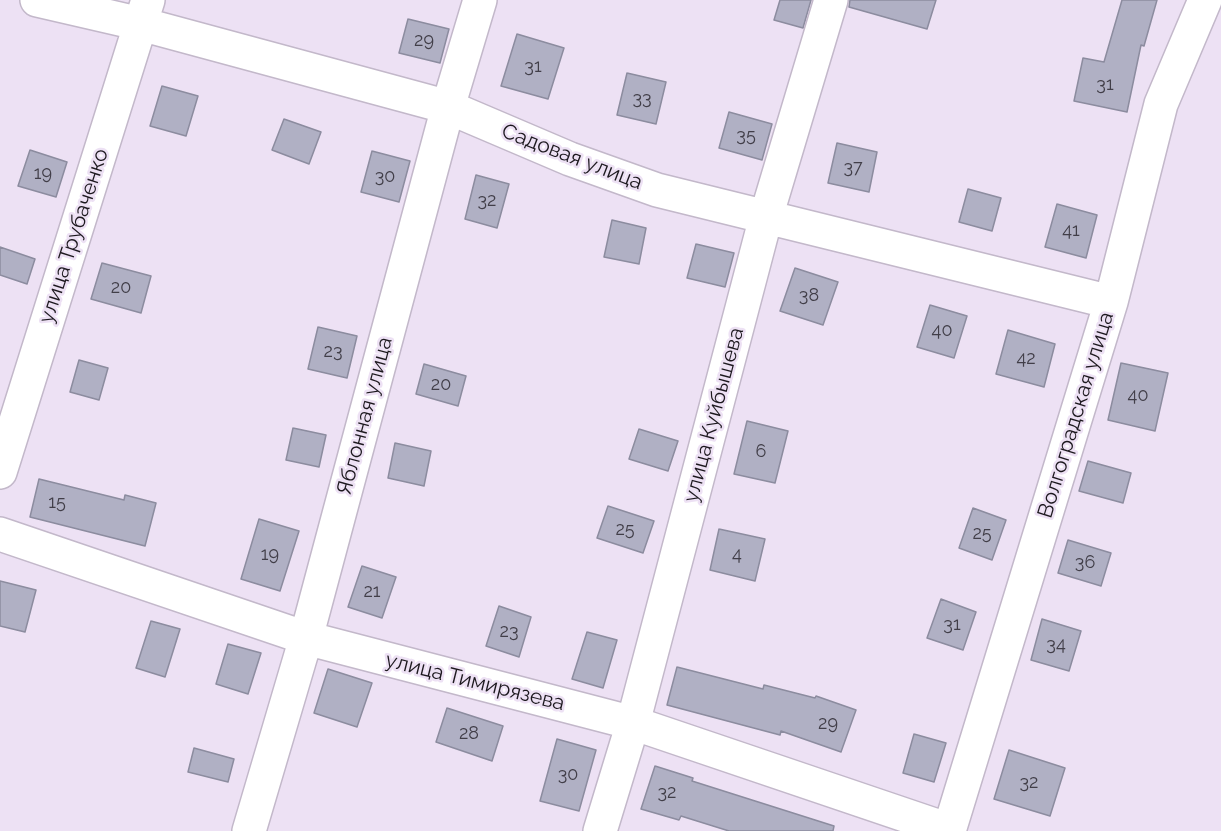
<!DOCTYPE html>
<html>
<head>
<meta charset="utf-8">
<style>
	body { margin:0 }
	canvas { display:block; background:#ede1f4 }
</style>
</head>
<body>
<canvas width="1221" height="831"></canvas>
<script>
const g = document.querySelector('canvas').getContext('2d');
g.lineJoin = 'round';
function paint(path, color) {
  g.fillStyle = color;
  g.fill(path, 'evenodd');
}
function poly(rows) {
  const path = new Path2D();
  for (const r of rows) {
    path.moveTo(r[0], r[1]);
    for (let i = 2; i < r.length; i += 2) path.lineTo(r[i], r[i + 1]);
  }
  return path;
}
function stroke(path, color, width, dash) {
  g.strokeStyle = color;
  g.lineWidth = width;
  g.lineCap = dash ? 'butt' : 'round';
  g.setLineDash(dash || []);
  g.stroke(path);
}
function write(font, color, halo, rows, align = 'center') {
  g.font = font + ' Raleway,sans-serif';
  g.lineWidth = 5;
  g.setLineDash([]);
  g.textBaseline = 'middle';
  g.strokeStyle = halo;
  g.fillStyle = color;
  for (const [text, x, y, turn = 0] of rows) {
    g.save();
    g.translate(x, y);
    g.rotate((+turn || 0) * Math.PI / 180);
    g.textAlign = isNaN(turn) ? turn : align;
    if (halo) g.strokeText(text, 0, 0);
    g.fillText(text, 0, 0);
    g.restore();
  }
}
const building = poly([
	[780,0,811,0,803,28,774,20,780,0],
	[850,0,936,0,927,29,849,7,850,0],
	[1122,0,1157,0,1144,46,1141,45,1127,112,1074,101,1083,58,1104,62,1122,0],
	[408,19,449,29,440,63,399,53,408,19],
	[517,34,564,48,548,99,501,86,517,34],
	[627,73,666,82,656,124,617,115,627,73],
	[162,86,198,96,186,136,150,126,162,86],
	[729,112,772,124,762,160,719,148,729,112],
	[284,119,321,132,309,164,272,150,284,119],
	[837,143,877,152,869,192,828,183,837,143],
	[30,150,67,162,56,197,18,186,30,150],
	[372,151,410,161,399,202,361,192,372,151],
	[476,175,509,184,497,228,465,219,476,175],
	[968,189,1001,198,992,231,959,222,968,189],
	[1057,204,1097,215,1086,258,1045,247,1057,204],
	[612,220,646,228,639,264,604,257,612,220],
	[696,244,734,253,725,287,687,278,696,244],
	[0,247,35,259,27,284,0,275,0,247],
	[102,263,151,276,141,313,91,299,102,263],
	[795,268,838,282,823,325,780,311,795,268],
	[930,305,967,316,954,358,917,347,930,305],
	[318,327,357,336,347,378,308,369,318,327],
	[1008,330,1055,344,1044,387,996,374,1008,330],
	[79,360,108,368,99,400,70,392,79,360],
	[1121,363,1168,373,1155,431,1108,420,1121,363],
	[424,364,466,376,458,406,416,394,424,364],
	[747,421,788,431,775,483,734,474,747,421],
	[293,428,326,435,319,467,286,460,293,428],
	[639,429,678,441,668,471,629,459,639,429],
	[395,443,431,451,424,486,388,478,395,443],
	[1088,461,1131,473,1123,503,1079,491,1088,461],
	[39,479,124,500,125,495,156,503,145,546,30,517,39,479],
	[608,506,654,521,643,553,597,538,608,506],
	[973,508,1006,520,992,560,959,548,973,508],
	[259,519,299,531,280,591,241,579,259,519],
	[719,529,765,539,755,581,710,570,719,529],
	[1068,540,1111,553,1101,586,1058,573,1068,540],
	[362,566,396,577,382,618,348,607,362,566],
	[0,581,36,590,25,632,0,626,0,581],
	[941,599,976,612,963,650,927,638,941,599],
	[499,606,531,617,519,657,486,646,499,606],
	[1042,619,1081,631,1069,671,1031,660,1042,619],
	[151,621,180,629,165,677,136,668,151,621],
	[587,632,617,640,603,688,572,679,587,632],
	[228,644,261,653,248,694,216,684,228,644],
	[677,667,763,689,764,685,815,698,816,696,856,710,841,752,781,731,780,735,667,705,677,667],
	[328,669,372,683,357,727,314,713,328,669],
	[447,708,503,726,492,761,436,742,447,708],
	[914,734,946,743,934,782,903,773,914,734],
	[557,739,596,750,579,811,540,801,557,739],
	[194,748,234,759,228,782,188,772,194,748],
	[1009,750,1065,768,1050,816,994,799,1009,750],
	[655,766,693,778,692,781,834,826,833,831,729,831,681,816,679,820,641,809,655,766]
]);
paint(building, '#b0b0c4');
stroke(building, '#8c8c9f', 1.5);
const minor = poly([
	[37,0,141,24,448,107,570,159,657,190,1111,302],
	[0,472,148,0],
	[0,534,306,638,633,723,949,830],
	[249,831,306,638,448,107,480,0],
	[600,831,633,723,766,217,831,0],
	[949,831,1111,302,1161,104,1205,0]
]);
stroke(minor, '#c3b8ca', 36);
stroke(minor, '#fff', 33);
write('18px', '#413e48', null, [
	["29",424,41],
	["31",533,67],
	["31",1105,85],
	["33",642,99],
	["35",746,136],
	["37",853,168],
	["19",43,174],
	["30",385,177],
	["32",487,201],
	["41",1071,231],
	["20",121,288],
	["38",809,296],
	["40",942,331],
	["23",333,352],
	["42",1026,359],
	["20",441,385],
	["40",1138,396],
	["6",761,452],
	["15",57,503],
	["25",625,530],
	["25",982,534],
	["19",270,555],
	["4",737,555],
	["36",1085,563],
	["21",372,592],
	["31",952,625],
	["23",509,632],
	["34",1056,645],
	["29",828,724],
	["28",469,734],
	["30",568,775],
	["32",1029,783],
	["32",667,793]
]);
write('21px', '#1c181e', '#ede1f4', [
	["Садовая улица",572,157,21],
	["улица Трубаченко",74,236,-72],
	["улица Куйбышева",714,415,-75],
	["Волгоградская улица",1076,415,-73],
	["Яблонная улица",365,416,-75],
	["улица Тимирязева",475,682,14]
]);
</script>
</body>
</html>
